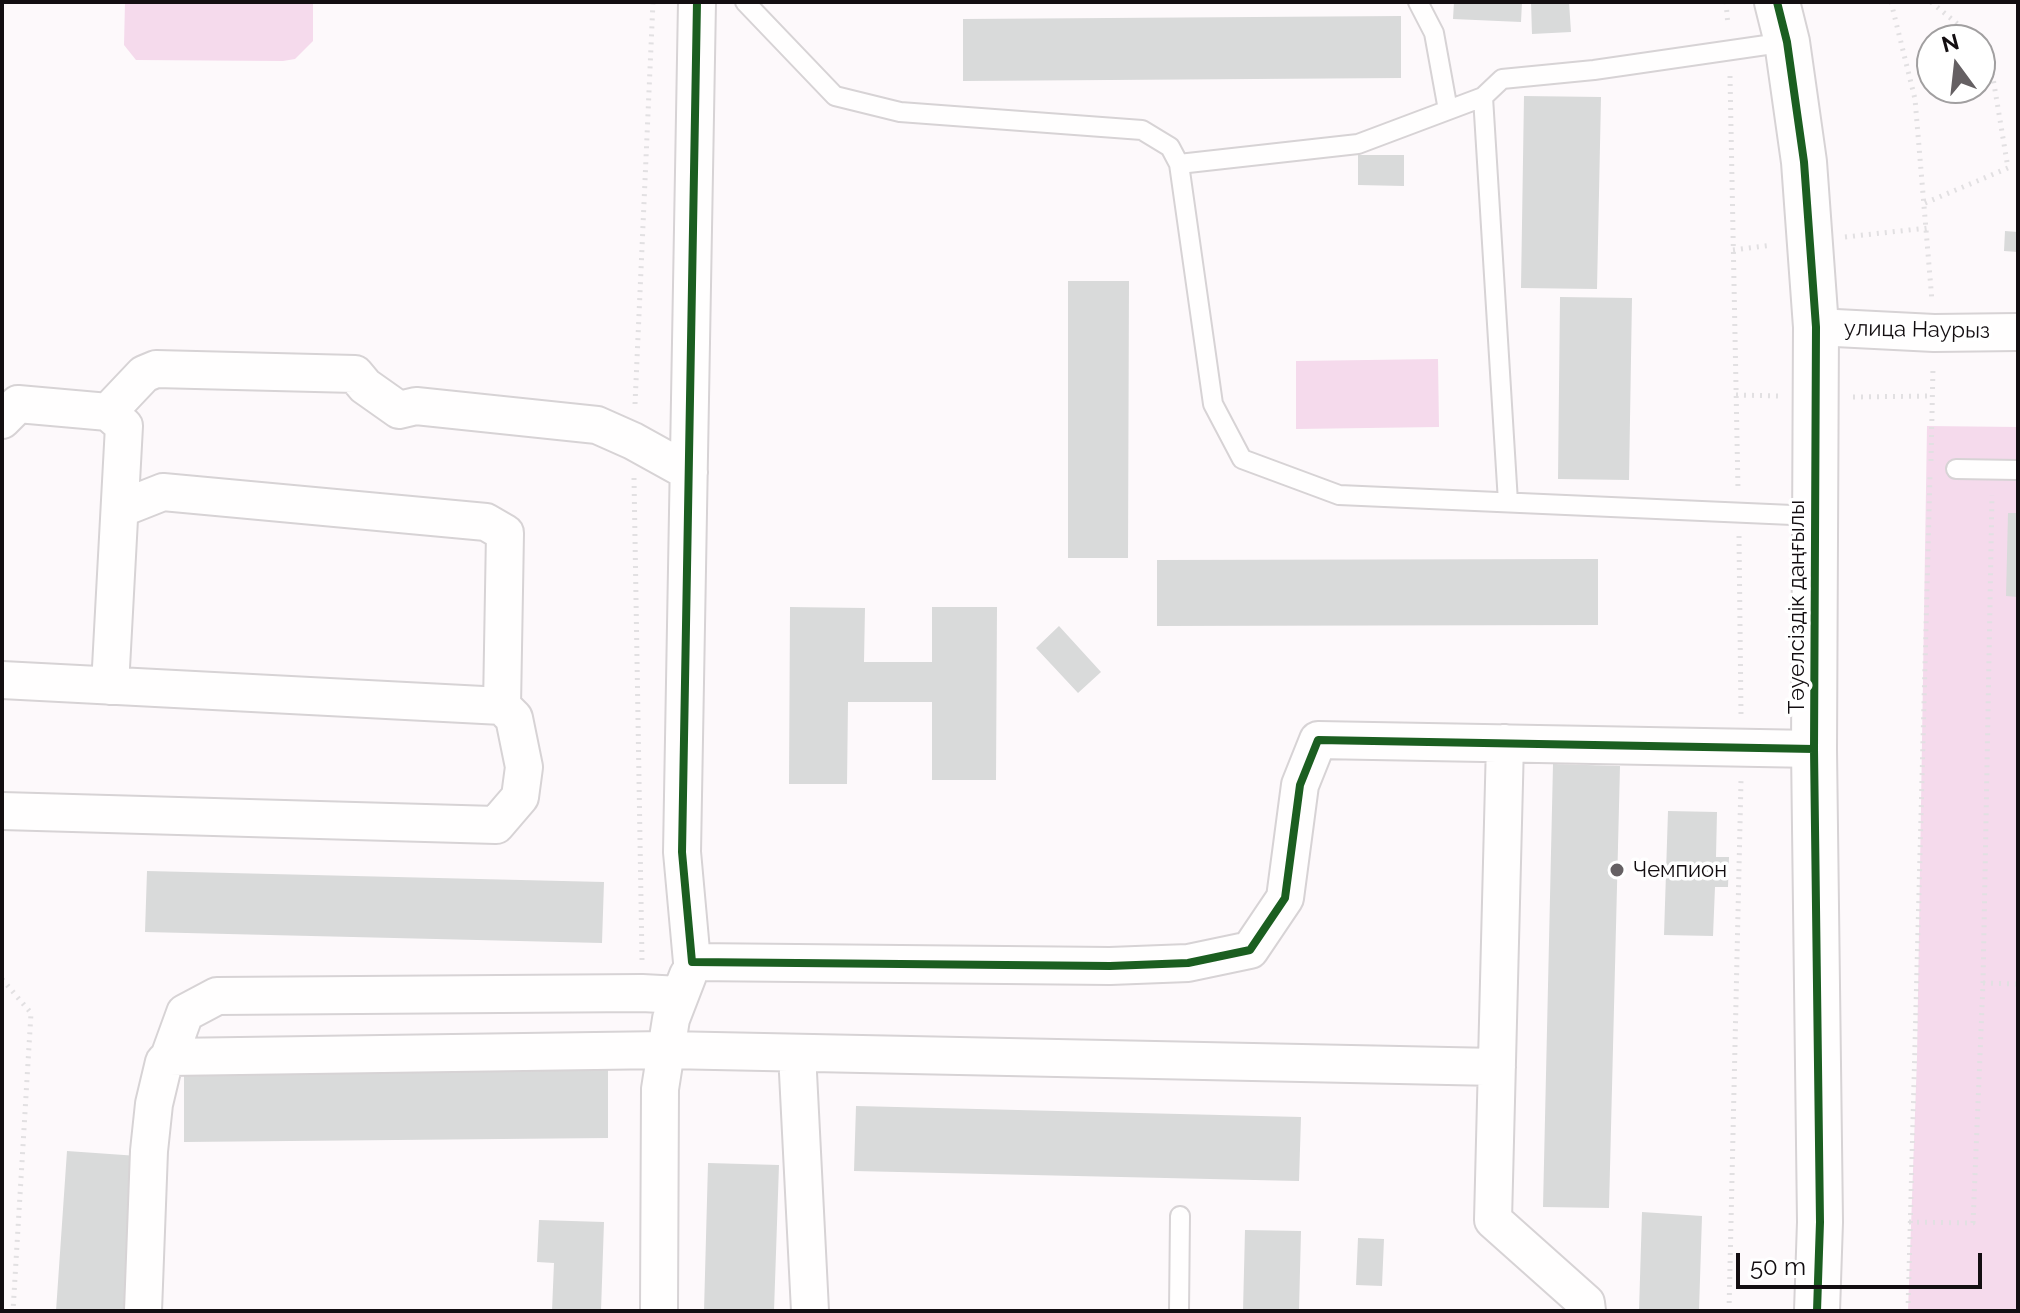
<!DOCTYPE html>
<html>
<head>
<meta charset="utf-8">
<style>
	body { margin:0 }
	#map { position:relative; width:2020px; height:1313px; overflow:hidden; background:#fdf9fb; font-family:Raleway,sans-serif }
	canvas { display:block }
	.frame { position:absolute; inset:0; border:4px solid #130e11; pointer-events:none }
	.north { position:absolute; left:1916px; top:24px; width:80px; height:80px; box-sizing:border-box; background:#fff; border:2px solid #a19fa0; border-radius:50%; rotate:345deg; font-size:22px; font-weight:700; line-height:32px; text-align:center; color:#130e11 }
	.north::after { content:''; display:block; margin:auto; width:28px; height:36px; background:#656063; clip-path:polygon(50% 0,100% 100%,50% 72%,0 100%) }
	.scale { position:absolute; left:1736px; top:1253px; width:246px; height:36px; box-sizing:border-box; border:4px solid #130e11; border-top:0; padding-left:10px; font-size:24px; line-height:28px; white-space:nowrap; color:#130e11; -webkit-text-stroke:6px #fff; paint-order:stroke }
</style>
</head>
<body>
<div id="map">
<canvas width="2020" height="1313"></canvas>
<div class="frame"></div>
<div class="north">N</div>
<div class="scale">50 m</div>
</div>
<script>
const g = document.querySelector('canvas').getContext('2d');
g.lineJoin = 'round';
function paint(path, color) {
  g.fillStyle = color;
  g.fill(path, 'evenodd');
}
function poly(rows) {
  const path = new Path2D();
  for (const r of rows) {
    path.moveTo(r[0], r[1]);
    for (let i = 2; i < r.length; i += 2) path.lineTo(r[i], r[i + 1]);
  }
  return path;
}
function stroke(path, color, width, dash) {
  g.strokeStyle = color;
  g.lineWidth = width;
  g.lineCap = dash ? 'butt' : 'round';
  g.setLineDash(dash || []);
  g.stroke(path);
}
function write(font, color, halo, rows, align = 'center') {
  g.font = font + ' Raleway,sans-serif';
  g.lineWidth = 7;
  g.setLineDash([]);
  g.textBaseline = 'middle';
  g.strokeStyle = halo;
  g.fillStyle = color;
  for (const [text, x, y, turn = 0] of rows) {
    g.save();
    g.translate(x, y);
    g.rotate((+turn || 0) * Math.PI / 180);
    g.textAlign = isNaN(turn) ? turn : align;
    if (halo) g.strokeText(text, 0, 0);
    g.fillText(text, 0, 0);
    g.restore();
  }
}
paint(poly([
	[125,2,313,2,313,41,295,59,283,61,136,60,124,45],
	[1438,359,1439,427,1296,429,1296,361],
	[1927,426,2018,427,2018,1311,1908,1311,1917,1057]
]), '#f5daec');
paint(poly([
	[1454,2,1522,2,1521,22,1453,19],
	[1531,2,1569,2,1571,32,1532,34],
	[1401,16,1401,78,963,81,963,19],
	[1524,96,1601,97,1597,289,1521,288],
	[1358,155,1404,155,1404,186,1358,185],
	[2005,231,2018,232,2018,252,2004,251],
	[1068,281,1129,281,1128,558,1068,558],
	[1560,297,1632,298,1629,480,1558,479],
	[2008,513,2018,513,2018,597,2006,596],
	[1598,559,1598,625,1157,626,1157,560],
	[790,607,865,608,864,662,932,662,932,607,997,607,996,780,932,780,932,702,848,702,847,784,789,784],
	[1059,626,1101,672,1078,693,1036,648],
	[1553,764,1620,766,1609,1208,1543,1207],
	[1668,811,1717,812,1716,857,1729,857,1728,887,1715,887,1713,936,1664,935],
	[147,871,604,882,602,943,145,932],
	[608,1068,608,1138,184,1142,184,1071],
	[856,1106,1301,1117,1299,1181,854,1171],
	[67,1151,138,1156,127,1311,56,1311],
	[708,1163,779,1165,774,1311,704,1311],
	[1642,1212,1702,1216,1699,1311,1639,1311],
	[539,1220,604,1222,601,1311,552,1311,554,1263,537,1262],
	[1245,1230,1301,1231,1299,1311,1243,1311],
	[1358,1238,1384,1239,1382,1286,1356,1285]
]), '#d9dada');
const service = poly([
	[745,2,835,96,900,112,1142,130,1170,147,1179,164,1213,404,1242,459,1339,495,1815,516],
	[1418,2,1434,33,1448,110],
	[1179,164,1358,144,1483,97],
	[1956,469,2018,470],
	[1508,502,1483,97,1502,79,1594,70,1787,42],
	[1179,1311,1180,1216]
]);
const minor = poly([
	[697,2,682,852,692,962,1110,966,1188,963,1250,950,1285,898,1300,785,1318,740,1814,749],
	[1816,327,1934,333,2018,332],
	[108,412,144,374,156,369,355,374,365,386,399,410,416,406,597,425,633,441,689,472],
	[2,420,18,404,108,412,124,426,110,686],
	[120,509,163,492,486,522,505,533,502,706],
	[2,680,502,706,514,718,524,767,520,797,496,825,2,811],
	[1505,743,1493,1220,1586,1303,1587,1311],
	[797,1053,810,1311],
	[169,1057,185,1013,217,996,642,993,680,995],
	[143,1311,149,1151,154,1104,164,1062,169,1057,666,1050,1497,1067],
	[659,1311,660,1089,671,1019,688,975]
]);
const tertiary = poly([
	[1777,2,1787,42,1804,162,1816,327,1814,749,1820,1222,1817,1311]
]);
stroke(service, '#d7d3d5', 22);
stroke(minor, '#d7d3d5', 40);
stroke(tertiary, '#d7d3d5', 48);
stroke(poly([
	[1726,2,1728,26],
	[1891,2,1915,99,1932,301],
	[1931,2,1977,40],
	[1730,76,1738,490],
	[1925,203,2008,168,1989,54,1980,43],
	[1845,237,1928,228],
	[1733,250,1772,245],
	[1736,395,1779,396],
	[1853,397,1933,396],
	[635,404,653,2],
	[1931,461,1933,367],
	[634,478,642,960],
	[1739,536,1741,714],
	[2,979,31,1013,13,1311],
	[1983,983,2018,984],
	[1909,1222,1973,1223,1983,983,1992,495],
	[1729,1311,1741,780],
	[1908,1311,1930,475]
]), '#e2e0e2', 5, [2, 6]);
stroke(service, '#fffefe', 18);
stroke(minor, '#fffefe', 36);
stroke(tertiary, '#fffefe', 44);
stroke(poly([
	[697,2,682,852,692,962,1110,966,1188,963,1250,950,1285,898,1300,785,1318,740,1814,749],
	[1777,2,1787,42,1804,162,1816,327,1814,749,1820,1222,1817,1311]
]), '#1b5e20', 8);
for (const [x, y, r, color] of [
	[1617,870,8,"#656063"]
]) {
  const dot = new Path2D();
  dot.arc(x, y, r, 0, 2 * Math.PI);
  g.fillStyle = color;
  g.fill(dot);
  stroke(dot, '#fff', 3);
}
write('22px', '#130e11', '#fff', [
	["улица Наурыз",1917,330,1],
	["Тәуелсіздік даңғылы",1797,607,-90]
]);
write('22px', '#130e11', '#fff', [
	["Чемпион",1633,870]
], 'left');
</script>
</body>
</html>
